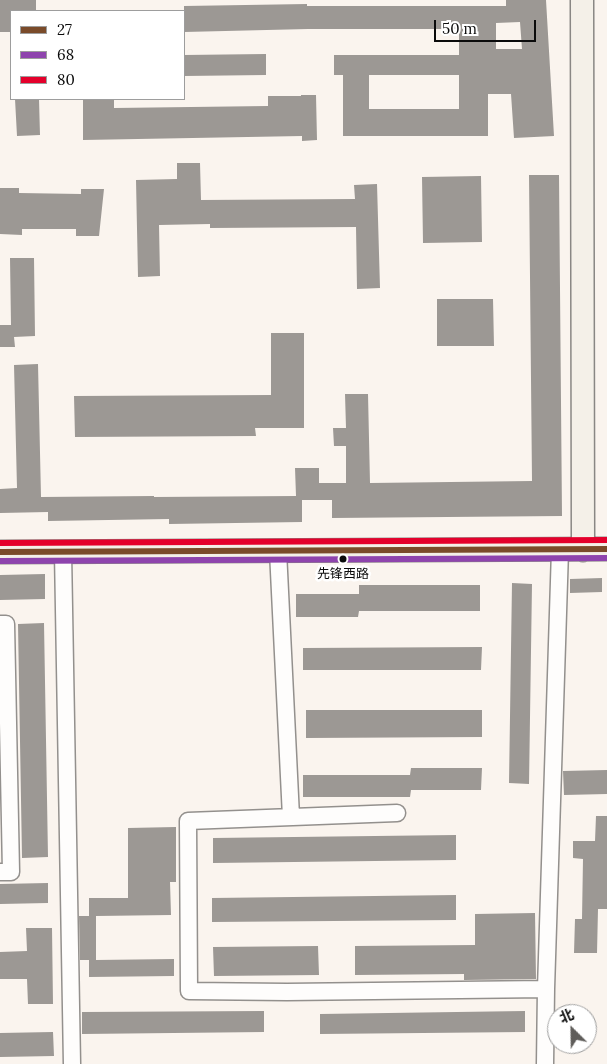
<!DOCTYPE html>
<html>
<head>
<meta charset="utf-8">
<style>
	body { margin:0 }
	#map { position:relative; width:607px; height:1064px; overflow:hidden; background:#faf4ee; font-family:Lora,"Noto Sans SC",serif }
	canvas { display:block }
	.legend { position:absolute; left:10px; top:10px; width:175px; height:90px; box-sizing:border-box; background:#fff; border:1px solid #9d9d9d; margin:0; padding:6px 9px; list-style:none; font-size:15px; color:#0b0b0b }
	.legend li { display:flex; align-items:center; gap:10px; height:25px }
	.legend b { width:25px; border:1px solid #9d9d9d }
	.north { position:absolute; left:547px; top:1004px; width:50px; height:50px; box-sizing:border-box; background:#fff; border:1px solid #9d9d9d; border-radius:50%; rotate:337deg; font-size:14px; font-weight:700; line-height:20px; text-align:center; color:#0b0b0b }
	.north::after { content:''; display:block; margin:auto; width:18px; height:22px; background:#5f5d5a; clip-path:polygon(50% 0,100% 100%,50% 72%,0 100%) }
	.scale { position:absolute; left:434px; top:20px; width:102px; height:22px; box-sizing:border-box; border:2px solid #0b0b0b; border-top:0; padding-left:6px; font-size:15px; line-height:18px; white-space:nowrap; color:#0b0b0b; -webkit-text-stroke:4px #fff; paint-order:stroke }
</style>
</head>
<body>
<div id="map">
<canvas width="607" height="1064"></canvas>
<ul class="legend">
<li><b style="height:6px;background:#7a4b2a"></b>27</li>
<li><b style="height:6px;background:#8e44ad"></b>68</li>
<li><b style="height:6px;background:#e4002b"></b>80</li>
</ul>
<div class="north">北</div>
<div class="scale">50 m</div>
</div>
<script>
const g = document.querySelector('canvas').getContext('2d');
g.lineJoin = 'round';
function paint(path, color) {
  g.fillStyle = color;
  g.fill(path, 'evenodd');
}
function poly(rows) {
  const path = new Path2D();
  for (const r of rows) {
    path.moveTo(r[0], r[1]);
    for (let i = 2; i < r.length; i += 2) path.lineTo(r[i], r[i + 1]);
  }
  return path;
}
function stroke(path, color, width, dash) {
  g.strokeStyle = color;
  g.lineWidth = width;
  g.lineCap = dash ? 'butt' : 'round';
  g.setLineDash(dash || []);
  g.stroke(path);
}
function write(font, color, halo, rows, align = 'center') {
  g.font = font + ' Lora,"Noto Sans SC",serif';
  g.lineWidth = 5;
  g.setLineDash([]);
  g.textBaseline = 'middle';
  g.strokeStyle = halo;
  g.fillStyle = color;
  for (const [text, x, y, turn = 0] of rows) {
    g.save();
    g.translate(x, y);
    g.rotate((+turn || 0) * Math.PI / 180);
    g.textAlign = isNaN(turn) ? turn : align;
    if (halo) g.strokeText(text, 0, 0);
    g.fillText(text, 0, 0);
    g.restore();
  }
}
paint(poly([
	[0,0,36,0,36,11,11,11,11,32,0,32],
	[506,0,546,0,554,136,514,138,511,94,488,94,488,136,343,136,343,75,334,75,334,55,459,55,459,29,308,29,184,32,184,6,307,4,307,6,506,6],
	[520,22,522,49,496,49,496,23],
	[369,75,459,75,459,109,369,109],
	[266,54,266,75,184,76,184,55],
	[301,95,316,95,317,140,302,141,302,136,83,140,83,99,114,99,114,108,268,106,268,96,301,96],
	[15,99,39,99,40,135,17,136],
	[177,163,200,163,201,200,355,199,354,185,377,184,380,288,357,289,356,227,210,228,210,224,159,225,160,276,138,277,136,180,177,179],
	[529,175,559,175,562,516,332,518,332,500,302,500,302,522,169,524,169,519,48,521,48,512,0,513,0,489,17,488,14,365,38,364,41,497,154,496,154,497,296,496,295,468,319,468,319,483,346,483,346,446,334,446,333,428,346,428,345,394,368,394,370,483,532,481],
	[481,176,482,242,423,243,422,177],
	[0,188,19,188,19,193,81,194,81,189,104,189,99,236,76,236,76,229,22,229,22,235,0,234],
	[10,258,34,258,35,336,14,337,15,347,0,347,0,325,11,325],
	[437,299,493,299,494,346,437,346],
	[271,333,304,333,304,428,255,428,256,436,75,437,74,396,271,395],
	[45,574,45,599,0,600,0,575],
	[602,578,602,592,570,593,570,579],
	[512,583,532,584,529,784,509,783],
	[359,585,480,585,480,611,359,611,358,617,296,617,296,594,359,594],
	[44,623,48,857,22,858,18,624],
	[482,647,481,670,303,670,303,648],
	[306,710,482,710,482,737,306,738],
	[411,768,482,768,481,790,411,790,410,797,303,797,303,775,410,775],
	[607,770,607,794,564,795,563,771],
	[596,816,607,816,607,909,598,909,597,953,574,953,575,919,582,919,583,859,573,858,573,841,595,841],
	[176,827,176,882,170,882,171,915,96,916,96,960,174,959,174,976,89,977,89,960,80,960,79,916,89,916,89,898,128,898,128,828],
	[456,835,456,860,213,863,213,838],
	[48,883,48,903,0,904,0,884],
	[456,895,456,920,212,922,212,898],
	[535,913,536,979,464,980,464,974,355,975,355,946,475,945,475,914],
	[26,928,52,928,53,1004,28,1004,27,979,0,979,0,952,27,951],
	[318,946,319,975,214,976,213,947],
	[264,1011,264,1032,82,1034,82,1012],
	[525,1011,525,1032,320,1034,320,1014],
	[53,1032,54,1056,0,1057,0,1033]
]), '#9c9894');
const street = poly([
	[278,551,291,817],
	[63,552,72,1064],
	[0,624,6,624,11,872,0,872],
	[397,813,188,821,189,991,287,992,546,989],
	[545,1064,546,989,560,550]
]);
const secondary = poly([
	[582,0,583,550],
	[0,552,607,549]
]);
stroke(street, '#93908d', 19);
stroke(secondary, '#898784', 25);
stroke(street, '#fefdfc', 16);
stroke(secondary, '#f4f0e8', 22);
stroke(poly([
	[0,552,607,549]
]), '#7a4b2a', 6);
stroke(poly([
	[0,561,607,558]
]), '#8e44ad', 6);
stroke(poly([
	[0,543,607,540]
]), '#e4002b', 6);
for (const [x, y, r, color] of [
	[343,559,4.5,"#0b0b0b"]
]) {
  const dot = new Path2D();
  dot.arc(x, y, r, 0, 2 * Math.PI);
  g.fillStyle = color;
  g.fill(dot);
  stroke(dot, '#fff', 2);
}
write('13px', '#0b0b0b', '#fff', [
	["先锋西路",343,574]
]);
</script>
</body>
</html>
